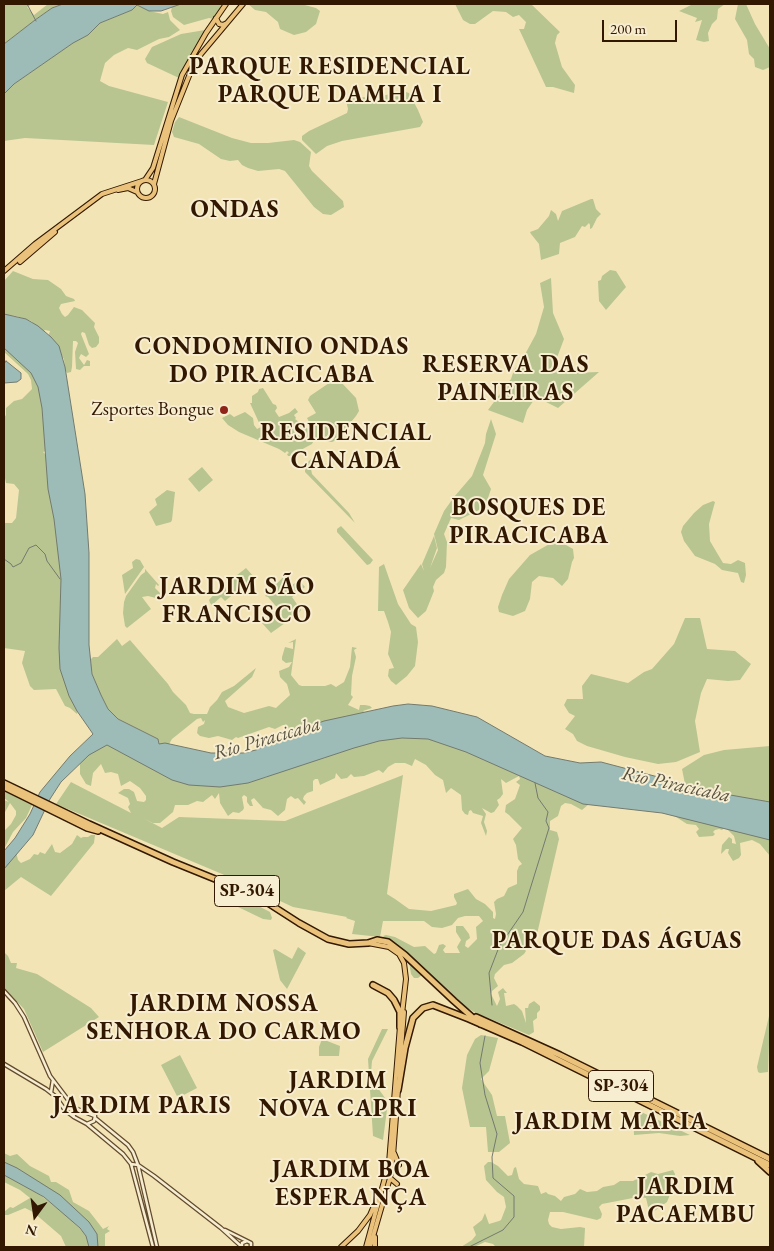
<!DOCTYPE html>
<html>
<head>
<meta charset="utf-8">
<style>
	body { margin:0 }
	#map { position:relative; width:774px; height:1251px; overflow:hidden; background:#f3e4b6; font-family:"EB Garamond",serif }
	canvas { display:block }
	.frame { position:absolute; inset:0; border:5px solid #321800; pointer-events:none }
	.north { position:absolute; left:10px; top:1191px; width:50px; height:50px; -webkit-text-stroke:4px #f7edd0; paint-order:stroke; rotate:194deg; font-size:14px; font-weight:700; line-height:20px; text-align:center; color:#321800 }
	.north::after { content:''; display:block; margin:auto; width:18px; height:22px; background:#321800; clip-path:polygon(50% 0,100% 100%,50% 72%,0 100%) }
	.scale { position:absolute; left:602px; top:20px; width:75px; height:22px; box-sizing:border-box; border:2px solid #321800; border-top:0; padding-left:6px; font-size:15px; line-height:18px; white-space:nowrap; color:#321800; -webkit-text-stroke:4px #f7edd0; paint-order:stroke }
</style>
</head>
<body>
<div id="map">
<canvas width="774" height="1251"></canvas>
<div class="frame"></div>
<div class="north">N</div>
<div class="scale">200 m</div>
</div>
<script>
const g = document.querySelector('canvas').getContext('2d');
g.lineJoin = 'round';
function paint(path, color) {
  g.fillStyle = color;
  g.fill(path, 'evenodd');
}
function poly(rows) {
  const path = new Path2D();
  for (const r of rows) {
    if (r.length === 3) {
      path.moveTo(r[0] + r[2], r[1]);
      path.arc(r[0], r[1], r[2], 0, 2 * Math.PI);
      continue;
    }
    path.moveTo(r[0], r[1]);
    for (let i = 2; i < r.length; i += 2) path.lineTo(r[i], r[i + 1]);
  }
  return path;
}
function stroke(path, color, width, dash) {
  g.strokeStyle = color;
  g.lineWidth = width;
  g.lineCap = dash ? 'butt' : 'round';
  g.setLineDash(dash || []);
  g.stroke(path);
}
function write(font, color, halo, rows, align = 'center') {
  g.font = font + ' "EB Garamond",serif';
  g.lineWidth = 4;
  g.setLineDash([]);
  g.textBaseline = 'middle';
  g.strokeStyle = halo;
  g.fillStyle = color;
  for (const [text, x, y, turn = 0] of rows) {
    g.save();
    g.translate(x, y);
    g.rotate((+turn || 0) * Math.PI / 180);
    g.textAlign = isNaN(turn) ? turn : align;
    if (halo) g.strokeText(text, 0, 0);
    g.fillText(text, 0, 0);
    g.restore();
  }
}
paint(poly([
	[4,4,32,4,27,7,34,15,48,4,63,4,52,8,35,20,4,44],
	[181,4,222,4,213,19,209,18,184,25,173,17,171,11,172,7],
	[248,4,301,4,316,8,320,11,316,24,306,32,294,35,280,29,278,22,266,12,255,10],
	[455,4,531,4,560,32,557,35,555,43,562,67,575,85,574,93,553,87,546,87,519,29,524,29,526,22,519,15,513,17,506,12,493,11,475,24,470,24,463,20],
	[693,4,725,4,718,9,717,19,712,24,708,33,709,41,704,42,696,40,702,20,695,22,697,18,679,11],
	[738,4,746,4,755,24,770,49,770,67,763,70,755,67,754,59,749,54,747,40,735,19],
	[137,5,149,11,163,14,168,12,170,20,180,30,169,37,159,39,137,50,128,48,114,55,105,63,100,81,109,86,168,102,154,145,25,138,4,141,4,94,14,84,74,42,88,35,100,23,132,10],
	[205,30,191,53,179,78,147,63,145,59,152,47,181,34],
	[403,91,409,93,418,110,423,122,420,127,342,141,327,146,316,154,302,140,302,136,309,131,347,113,348,109,346,100,348,96,373,98],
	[179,117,232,138,251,143,268,143,294,140,300,142,311,152,309,166,312,171,343,201,344,207,331,215,323,214,314,207,285,171,279,169,258,171,248,168,242,165,238,160,230,161,221,159,199,144,174,137,172,132,175,122],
	[591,199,593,199,596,209,601,214,597,218,592,228,590,229,590,225,589,223,585,227,582,226,575,237,560,243,559,254,541,260,539,244,531,234,530,232,538,229,549,216,551,210,556,214,558,221,562,211],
	[610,270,616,271,626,287,606,310,599,301,598,281,601,280,602,276],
	[13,271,33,279,48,280,61,289,66,296,74,299,75,301,61,304,59,308,62,314,65,317,68,315,74,307,82,310,95,323,94,327,99,337,99,343,96,347,92,348,89,345,85,333,82,332,81,334,89,354,86,357,81,354,79,358,84,365,87,360,90,361,90,366,84,366,80,370,76,369,75,352,78,343,76,341,73,341,72,367,71,372,67,373,65,370,64,359,48,337,50,331,45,330,43,332,31,321,16,316,4,315,4,281],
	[551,278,553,313,564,339,555,363,560,369,569,373,599,372,558,408,536,397,527,410,523,423,488,410,511,379,514,370,523,358,536,334,544,307,540,283],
	[4,345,41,380,46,451,43,452,47,456,79,707,77,714,70,708,65,706,56,689,34,690,30,686,22,663,25,651,4,648,4,524,5,523,12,523,16,518,19,490,14,484,6,483,4,474,4,418,6,415,6,408,14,401,22,399,32,389,31,380,28,374,4,352],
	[335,379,339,380,356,398,359,411,356,416,336,440,332,442,314,440,312,444,297,452,298,454,295,456,288,456,287,454,289,453,287,451,285,453,279,449,239,432,228,425,222,418,230,414,234,417,245,412,253,418,254,425,257,429,261,427,250,403,252,403,252,396,258,392,259,389,263,388,273,404,276,405,277,408,275,411,279,417,289,413,295,408,298,412,294,415,296,418,295,419,308,429,309,422,307,418,316,413,308,400,310,396],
	[491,419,496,434,483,475,491,489,485,507,459,520,451,518,444,534,447,542,446,567,444,573,436,580,433,587,434,591,426,611,418,618,409,608,403,590,421,564,424,571,422,564,434,536,437,548,430,568,438,550,434,534,444,511,454,497,472,476,485,443,486,434],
	[317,453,321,453,322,458,311,469,312,474,349,513,355,523,305,472,305,465],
	[202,467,213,480,199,492,188,479],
	[167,490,175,492,172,520,171,522,156,526,149,512,157,505,155,499],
	[713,501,715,502,709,524,710,541,723,563,731,564,738,560,745,563,746,575,744,583,741,582,738,573,722,570,715,564,695,556,684,541,681,532,683,526,694,513,703,505],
	[341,526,373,560,370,564,367,565,337,532,337,529],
	[553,542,566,545,573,549,574,558,572,562,568,579,562,586,553,578,539,576,532,582,530,599,525,611,513,616,499,612,498,607,502,595,509,579,530,555],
	[136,559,140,560,144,567,125,594,122,575,133,568,132,562],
	[384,564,398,604,411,624,416,627,418,642,415,666,407,676,396,685,391,681,388,676,389,669,394,668,388,654,391,632,388,622,384,611,378,611,379,567],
	[246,568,254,577,247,583,225,601,221,597,212,605,210,603,209,600,218,590],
	[145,569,159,585,158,586,156,584,155,588,163,596,160,599,148,596,142,597,151,609,127,628,125,626,123,613,124,602,126,596,141,575,145,572],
	[287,573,289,576,286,581,291,586,299,580,305,587,292,597,301,610,299,613,271,633,262,623,273,614,276,612,280,615,282,613,268,597,265,596],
	[685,618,700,618,707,649,735,651,751,664,740,680,728,681,707,679,701,693,695,721,700,752,676,762,658,764,625,757,587,746,577,741,573,734,565,729,575,716,569,713,564,705,567,699,583,699,582,686,591,674,628,683,644,672,652,669,674,644],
	[117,639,122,646,130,640,168,684,173,692,186,705,190,713,194,714,207,714,210,707,217,700,222,692,234,686,256,668,252,677,225,701,228,707,244,713,269,706,276,708,278,706,290,695,287,684,280,677,279,671,289,667,292,662,286,663,282,660,282,657,285,647,293,649,293,642,288,643,296,639,291,675,299,685,302,686,325,686,331,684,336,687,344,682,350,667,352,647,357,648,354,650,356,657,352,676,351,695,353,697,348,705,359,710,360,705,365,705,370,706,372,708,363,711,366,713,295,733,289,734,288,726,283,725,275,729,269,727,238,738,236,737,232,740,218,736,209,738,200,736,197,733,198,727,204,724,205,720,203,722,201,718,197,719,172,739,169,744,159,744,158,739,118,719,108,709,97,688,92,674,90,660,93,657,98,657],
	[431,735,601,806,589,804,582,810,571,804,565,803,561,806,558,816,550,821,550,830,557,832,559,839,534,947,522,947,526,951,524,954,512,963,504,965,495,974,494,978,498,986,492,991,491,994,497,1006,500,999,498,992,503,988,507,993,504,993,506,1006,514,1004,517,1006,522,1011,526,1023,525,1008,528,1008,529,1004,534,1001,540,1006,540,1010,537,1013,537,1018,533,1021,534,1032,529,1035,474,1012,459,1003,449,991,442,990,430,978,422,975,418,978,414,978,411,974,409,962,383,936,386,935,395,937,414,947,425,946,434,954,436,953,439,945,443,944,446,946,443,950,445,953,460,953,457,947,461,940,456,932,456,926,463,926,469,934,470,938,466,941,465,946,468,948,477,939,476,927,483,921,479,916,465,916,458,918,452,925,442,928,432,927,424,921,383,921,380,937,352,934,355,921,346,918,347,917,293,907,222,874,56,804,71,782,131,813,128,807,130,804,128,798,118,793,124,789,129,789,134,792,137,801,144,802,146,800,146,796,140,788,130,781,121,786,118,774,111,772,105,773,101,764,93,773,91,786,86,784,80,774,80,764,86,756,107,744,254,778,265,778,275,771,320,757,325,758,325,754,373,739],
	[415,759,426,765,435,775,443,780,446,793,451,788,461,795,462,810,465,814,468,815,469,811,471,810,473,813,483,816,481,823,486,836,487,831,484,822,486,814,482,808,491,813,494,812,499,805,497,800,500,798,503,794,501,779,506,783,519,776,520,779,516,782,520,785,515,799,506,805,505,812,509,815,522,828,513,839,516,845,518,859,522,864,519,866,517,871,517,884,508,888,504,896,497,899,494,902,496,914,495,919,493,918,493,912,485,904,476,899,468,889,454,894,454,897,457,903,456,905,431,911,409,909,395,899,387,894,403,775,285,821,179,817,162,828,143,818,152,823,160,823,173,812,175,805,188,805,197,801,203,802,212,795,215,799,219,793,220,803,228,816,233,812,239,813,243,810,244,808,242,797,244,795,247,797,247,802,250,806,253,806,251,800,254,798,263,808,271,810,278,816,285,810,287,799,291,796,295,799,298,798,304,805,306,802,303,799,304,796,307,793,313,791,313,781,315,779,318,779,320,785,335,778,336,773,341,779,347,778,351,774,354,777,364,776,379,770,383,773,388,767,395,763,405,763,412,766],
	[770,746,770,802,741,798,685,784,682,769,704,755,724,750],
	[4,791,32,805,26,818,13,832,4,849,4,831,11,824,16,815,16,811,10,803,4,814,4,800,9,802,4,798],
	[673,815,725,827,722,830,719,829,715,830,713,832,715,834,713,836,699,837,696,832,699,829,696,825,687,824],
	[727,829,770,832,770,856,760,844,752,840,740,843,741,855,739,858,733,861,728,853,729,849,726,849,721,854,722,845,729,837,732,839,732,843,736,844,734,836],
	[77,835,81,838,83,837,88,837,91,835,95,835,94,843,51,896,21,877,4,891,4,864,16,852,18,860,21,863,30,859,34,854,38,855,40,852,45,854,52,844,55,852,60,853,72,844],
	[232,895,239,896,270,912,272,918,271,920,263,919,236,906,230,900],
	[298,947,306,953,287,989,280,980,273,950,275,949,292,959],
	[4,952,8,956,11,963,17,963,16,968,37,974,91,1008,99,1017,43,1052,24,1009,4,988],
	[770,1015,768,1072,760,1073,758,1072,757,1067,769,1016],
	[382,1029,388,1029,372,1061,371,1073,372,1080,388,1102,383,1140,373,1136,368,1059],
	[481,1035,498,1038,489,1071,481,1079,492,1095,497,1116,505,1116,510,1143,499,1152,488,1152,486,1127,470,1127,462,1088,467,1055,475,1039],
	[322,1039,340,1046,339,1056,319,1056,319,1047],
	[180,1055,197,1088,178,1098,161,1065],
	[637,1110,690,1135,680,1136,659,1133,634,1135,633,1112,635,1113],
	[4,1153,10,1156,17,1154,30,1166,49,1176,51,1182,56,1182,69,1190,73,1202,89,1211,103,1229,109,1226,107,1229,110,1231,105,1234,105,1247,96,1247,92,1233,4,1166],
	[488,1162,491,1162,498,1166,508,1176,512,1175,514,1168,516,1167,519,1179,524,1184,538,1186,541,1194,546,1192,548,1194,555,1196,561,1201,564,1197,575,1194,580,1189,587,1192,597,1191,603,1187,614,1185,620,1181,633,1181,651,1172,658,1174,673,1170,675,1174,675,1182,667,1202,653,1212,649,1211,646,1198,638,1197,602,1204,599,1207,602,1214,601,1218,597,1220,563,1212,550,1212,548,1220,549,1224,552,1227,561,1229,580,1227,585,1228,584,1247,496,1247,493,1244,485,1242,474,1247,461,1247,472,1240,476,1235,473,1227,482,1220,485,1213,489,1224,499,1221,501,1220,506,1207,504,1197,497,1192,486,1180,484,1166],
	[4,1172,31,1188,68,1216,86,1235,90,1247,66,1247,61,1236,33,1212,25,1208,8,1215,4,1215,4,1212,10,1207,13,1208,30,1198,20,1190,4,1182]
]), '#b8c591');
const water = poly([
	[63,4,181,4,161,11,149,11,137,5,132,10,100,23,88,35,73,43,14,84,4,94,4,44,35,20,52,8,63,4],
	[4,314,26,319,38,326,51,337,59,346,65,367,85,494,89,553,89,645,92,674,101,695,108,709,118,719,158,739,159,744,165,743,211,753,243,753,256,750,288,734,324,721,393,706,408,704,432,706,477,717,545,756,580,763,601,762,719,793,770,802,770,840,662,813,583,804,466,752,428,739,402,738,379,741,354,748,248,783,220,787,189,785,172,780,107,745,89,755,61,782,50,799,33,835,4,869,4,851,15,838,30,814,40,792,70,756,93,734,77,711,69,696,60,669,59,648,61,579,54,519,48,489,42,408,38,387,31,373,4,348,4,314],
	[6,361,21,373,21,379,17,382,4,383,4,364,6,361],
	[4,1162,17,1168,60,1195,89,1222,97,1234,98,1247,89,1247,86,1236,80,1228,44,1197,4,1175,4,1162]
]);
paint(water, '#9ebcb7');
stroke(water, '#737a6e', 1);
stroke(poly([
	[27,4,36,21],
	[4,559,11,564,13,567,21,563,29,548,36,545,45,554,47,561,60,579],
	[492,1005,489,973,499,947,523,912,549,828,546,821,548,812,538,798,535,783],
	[469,1247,503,1230,514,1217,514,1196,493,1178,492,1157,497,1134,485,1095,480,1063,485,1036]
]), '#737a6e', 1);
const minor = poly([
	[4,991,15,1003,24,1017,50,1076,72,1105,77,1109],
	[4,1064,46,1089,55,1096,65,1110,74,1117],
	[51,1092,53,1080],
	[77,1109,95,1116,94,1121,87,1124,74,1117,73,1113,77,1109],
	[95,1118,128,1145,133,1152,138,1165,157,1247],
	[87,1124,123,1154,131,1164,153,1247],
	[131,1164,138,1165,154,1176,221,1228,242,1247],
	[225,1230,247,1241],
	[242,1247,242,1243,247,1241,251,1243,251,1247]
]);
const major = poly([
	[216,18,219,24,223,25,227,23],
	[146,189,9],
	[145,180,153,168,182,75,206,33,226,4],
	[154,184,171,121,191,71,201,54,243,4],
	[118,190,128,188,137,192],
	[20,262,55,232],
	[4,271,35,244,102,194,142,181],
	[368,943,389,947,399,954,404,963,406,979,402,1014],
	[399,1073,404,1012],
	[394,1153,399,1165],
	[390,1178,397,1184],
	[341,1247,358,1231,370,1215,377,1199],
	[366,1247,389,1163,400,1026],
	[370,1247,390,1178,393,1156,398,1090],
	[375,1247,375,1237]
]);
const highway = poly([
	[4,783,89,824,173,862,257,896,299,923,328,939,349,944,368,943,377,940,388,942,405,955,454,1001,480,1024],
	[4,787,87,828,98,831],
	[373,985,388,993,394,1000,400,1012,400,1027],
	[476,1017,560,1055,770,1159],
	[398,1090,405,1048,413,1018,423,1008,433,1005,469,1019,522,1042,770,1165],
	[758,1161,770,1172]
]);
stroke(minor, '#624b2e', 5);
stroke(major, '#321800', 6);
stroke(highway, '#321800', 8);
stroke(minor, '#f7edd0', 2.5);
stroke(major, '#eac27b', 4);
stroke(highway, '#eac27b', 5);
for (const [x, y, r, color] of [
	[224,410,5,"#8f2418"]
]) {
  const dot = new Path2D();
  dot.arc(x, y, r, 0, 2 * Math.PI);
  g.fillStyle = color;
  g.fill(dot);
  stroke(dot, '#f7edd0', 2);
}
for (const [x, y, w] of [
	[247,891,65],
	[621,1086,65]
]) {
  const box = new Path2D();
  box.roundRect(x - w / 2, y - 15.5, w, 31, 4);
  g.fillStyle = '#f7edd0';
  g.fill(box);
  stroke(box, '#321800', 1);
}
write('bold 18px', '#321800', null, [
	["SP-304",247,891],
	["SP-304",621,1086]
]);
write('19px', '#321800', '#f7edd0', [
	["Zsportes Bongue",214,410]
], 'right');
write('italic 20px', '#585140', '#f7edd0', [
	["Rio Piracicaba",267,739,-16],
	["Rio Piracicaba",676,785,12]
]);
g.letterSpacing = '1px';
write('bold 24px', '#321800', '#f7edd0', [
	["PARQUE RESIDENCIAL",330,67],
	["PARQUE DAMHA I",330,95],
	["ONDAS",235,210],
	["CONDOMINIO ONDAS",272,347],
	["DO PIRACICABA",272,375],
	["RESERVA DAS",506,365],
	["PAINEIRAS",506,393],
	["RESIDENCIAL",346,433],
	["CANADÁ",346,461],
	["BOSQUES DE",529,508],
	["PIRACICABA",529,536],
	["JARDIM SÃO",237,587],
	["FRANCISCO",237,615],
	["PARQUE DAS ÁGUAS",617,941],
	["JARDIM NOSSA",224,1004],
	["SENHORA DO CARMO",224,1032],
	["JARDIM",338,1081],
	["NOVA CAPRI",338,1109],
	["JARDIM PARIS",142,1106],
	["JARDIM MARIA",611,1122],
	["JARDIM BOA",351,1170],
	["ESPERANÇA",351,1198],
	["JARDIM",686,1187],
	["PACAEMBU",686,1215]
]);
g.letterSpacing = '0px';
</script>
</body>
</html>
